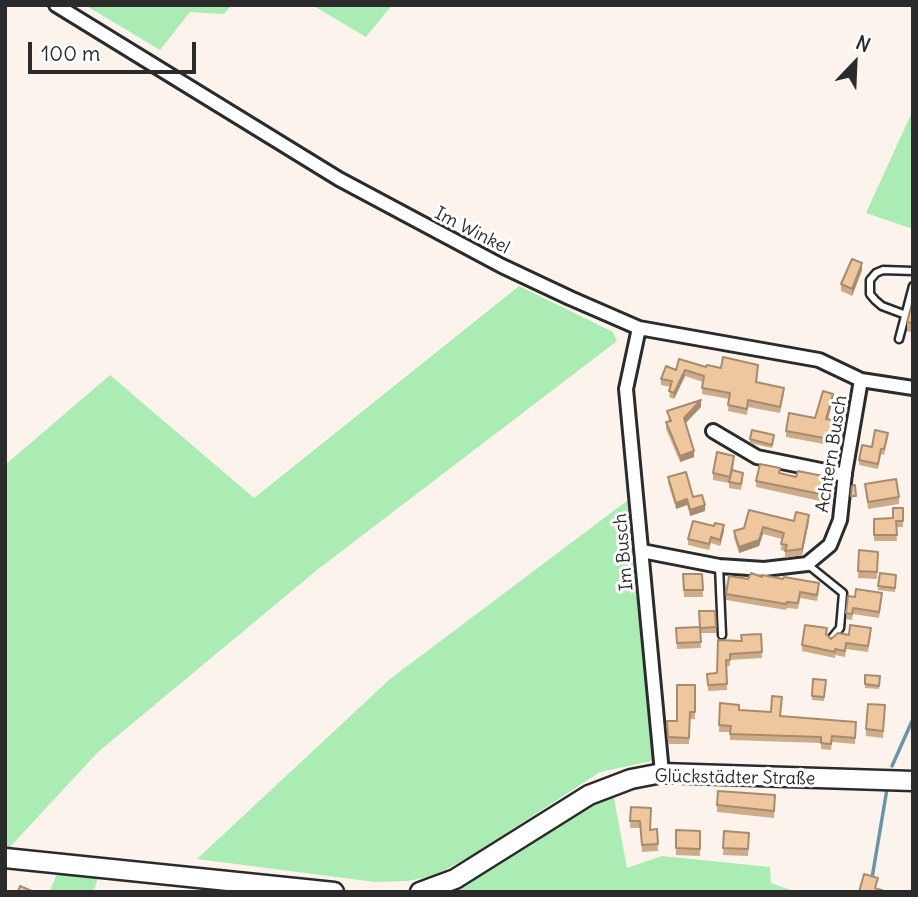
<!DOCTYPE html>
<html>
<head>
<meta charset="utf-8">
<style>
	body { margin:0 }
	#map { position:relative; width:918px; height:897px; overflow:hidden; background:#fcf4ec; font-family:Delius,sans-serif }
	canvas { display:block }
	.frame { position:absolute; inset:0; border:7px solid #2b2b2b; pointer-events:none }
	.north { position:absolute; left:820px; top:28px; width:70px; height:70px; -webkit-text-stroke:5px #fff; paint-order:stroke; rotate:23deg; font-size:19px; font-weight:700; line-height:28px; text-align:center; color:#2b2b2b }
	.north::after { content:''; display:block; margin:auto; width:24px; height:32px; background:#2b2b2b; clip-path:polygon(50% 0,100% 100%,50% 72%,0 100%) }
	.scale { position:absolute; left:28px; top:42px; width:168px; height:32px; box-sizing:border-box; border:4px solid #2b2b2b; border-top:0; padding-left:9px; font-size:21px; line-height:24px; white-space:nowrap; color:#2b2b2b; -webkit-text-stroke:5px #fff; paint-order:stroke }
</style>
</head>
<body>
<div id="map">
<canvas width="918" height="897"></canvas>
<div class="frame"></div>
<div class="north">N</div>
<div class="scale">100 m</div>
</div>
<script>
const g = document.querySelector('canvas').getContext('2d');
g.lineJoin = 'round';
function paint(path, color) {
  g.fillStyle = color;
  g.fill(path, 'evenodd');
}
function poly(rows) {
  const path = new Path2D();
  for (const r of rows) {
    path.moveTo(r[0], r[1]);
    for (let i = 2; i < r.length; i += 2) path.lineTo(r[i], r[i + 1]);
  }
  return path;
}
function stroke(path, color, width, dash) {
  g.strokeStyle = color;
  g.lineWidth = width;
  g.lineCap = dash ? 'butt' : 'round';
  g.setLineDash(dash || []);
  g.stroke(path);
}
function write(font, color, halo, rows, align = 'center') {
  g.font = font + ' Delius,sans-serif';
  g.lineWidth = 6;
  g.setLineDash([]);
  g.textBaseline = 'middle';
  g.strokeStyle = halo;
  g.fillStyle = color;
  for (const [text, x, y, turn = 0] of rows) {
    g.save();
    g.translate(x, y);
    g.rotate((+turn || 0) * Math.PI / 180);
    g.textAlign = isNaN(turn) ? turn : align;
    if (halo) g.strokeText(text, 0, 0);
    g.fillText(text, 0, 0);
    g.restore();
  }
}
paint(poly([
	[85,5,232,5,224,14,190,12,160,50],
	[312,5,392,5,366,37],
	[913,110,913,229,866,213],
	[519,286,613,332,617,341,317,570,98,752,10,847,5,847,5,465,110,375,254,498],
	[628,500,652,761,600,772,471,856,433,876,408,881,375,882,197,859,390,679],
	[613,793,627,868,662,856,770,867,771,883,796,892,448,892],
	[58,872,99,876,93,892,49,892]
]), '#abebb4');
stroke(poly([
	[892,766,913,719],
	[872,878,887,789]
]), '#6995a4', 3.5);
const lane = poly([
	[906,315,882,306,875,300,870,294,870,280,876,273,883,270,913,271],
	[899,339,913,286],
	[807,564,843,593,840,628,831,639],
	[719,566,722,635]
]);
const street = poly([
	[56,5,339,179,502,266,570,298,639,328,819,360,861,380,913,388],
	[639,328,626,389,662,773],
	[713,431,757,457,845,475],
	[642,551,719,566,764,569,807,564,830,545,840,520,845,473,861,380]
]);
const secondary = poly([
	[5,858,334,892],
	[420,892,455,879,589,795,631,779,662,773,913,781]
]);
stroke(lane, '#2b2b2b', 11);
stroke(street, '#2b2b2b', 18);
stroke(secondary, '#2b2b2b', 23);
stroke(lane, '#fff', 6);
stroke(street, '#fff', 12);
stroke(secondary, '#fff', 18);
paint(poly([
	[862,270,852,296,841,291,841,284],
	[913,300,913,333,907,331,907,322],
	[706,367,758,371,757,382,784,394,780,413,748,407,747,415,728,411,729,399,702,394,703,382,685,376,674,399,669,397,671,387,661,385,661,379,676,370],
	[833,400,828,419,839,428,835,446,786,437,786,431,815,418],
	[701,407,685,423,694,457,680,462,666,429,666,422,669,421,667,411],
	[774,438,772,448,750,443,750,439],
	[888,438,884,455,881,454,878,469,859,465,859,460,872,447],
	[734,463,733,470,743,479,741,490,729,488,729,483,713,480,713,473],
	[780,473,823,482,820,501,756,487,756,481],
	[668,477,693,497,705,511,690,516,687,505,676,509,668,483],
	[865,484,899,497,899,504,868,509],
	[903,508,903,527,896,527,897,541,874,541,874,519,893,518],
	[794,521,809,521,802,555,785,558,785,551,781,550,782,539,763,534,759,546,739,553,734,538,734,531],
	[724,531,720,546,711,543,709,550,688,545,688,539],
	[859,550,878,559,877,579,858,578],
	[880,573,896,575,895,592,878,590],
	[683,574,702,574,703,597,684,597],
	[762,577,819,589,817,601,800,598,798,609,787,608,786,610,726,600,726,594,748,579],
	[848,596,882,599,879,618,853,614,852,620,846,619],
	[715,611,716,633,700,633,701,648,677,649,676,628,700,627],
	[761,634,762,658,730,660,730,666,726,666,727,690,708,691,707,674,717,673,718,640,741,641],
	[871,634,868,652,846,649,845,657,835,655,835,658,802,651,802,645,827,635,831,639,849,635],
	[865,675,880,676,879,689,865,688],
	[813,679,826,680,824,701,812,700],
	[695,685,695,719,690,719,689,744,668,744,667,721,677,721],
	[720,703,739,710,781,716,856,722,855,744,832,742,831,750,821,749,821,743,730,740,730,732,719,732],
	[885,712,883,738,866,736,866,729],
	[775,795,774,818,717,812,717,805],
	[631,807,650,830,657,829,658,851,642,852,640,828,630,828],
	[676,830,700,831,700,856,676,855],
	[724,831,749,833,748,856,723,855]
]), '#ceab89');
paint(poly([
	[862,263,862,270,852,296,852,289],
	[685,370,685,376,674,399,674,393],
	[833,394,833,400,826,425,826,419],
	[701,400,701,407,684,425,684,418],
	[694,451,694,457,680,462,680,456],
	[687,499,687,505,676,509,676,503],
	[705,505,705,511,690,516,690,510],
	[809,515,809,521,802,555,802,549],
	[724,525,724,531,720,546,720,540],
	[763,527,763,534,759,546,739,553,739,547]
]), '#a78b6f');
const building = poly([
	[852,259,862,263,852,289,841,284,852,259],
	[913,300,913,323,907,322,913,300],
	[723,357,758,365,756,382,784,388,780,407,748,400,747,409,728,405,730,393,702,388,704,376,685,370,674,393,669,391,672,381,661,379,666,366,676,370,679,359,706,367,707,365,721,368,723,357],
	[823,391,833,394,826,419,839,421,835,440,786,431,789,413,815,418,823,391],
	[701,400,684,418,694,451,680,456,666,422,671,421,667,411,701,400],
	[752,430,774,435,772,445,750,439,752,430],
	[875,430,888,433,884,449,881,449,878,464,859,460,862,445,872,447,875,430],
	[717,452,734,456,730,477,713,473,717,452],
	[760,464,780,468,779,473,796,477,798,471,823,476,820,494,756,481,760,464],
	[732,470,743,473,741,484,729,482,732,470],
	[686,472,693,497,702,495,705,505,690,510,687,499,676,503,668,477,686,472],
	[896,479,899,497,868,502,865,484,896,479],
	[855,485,856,496,851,496,852,486,855,485],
	[893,508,903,508,903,521,896,521,897,535,874,535,874,519,893,518,893,508],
	[749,510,794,521,796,512,809,515,802,549,785,551,787,545,781,544,784,533,763,527,759,540,739,547,734,531,744,528,749,510],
	[693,521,714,526,715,523,724,525,720,540,711,537,709,544,688,539,693,521],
	[859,550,878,552,877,572,858,571,859,550],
	[751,573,762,577,762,575,783,579,784,577,819,583,817,595,800,592,798,603,787,602,786,604,726,594,729,576,748,579,751,573],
	[880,573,896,575,895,588,878,586,880,573],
	[683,574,702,574,703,590,684,590,683,574],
	[856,589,882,593,879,612,853,608,852,614,846,613,848,596,855,597,856,589],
	[699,611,715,611,716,627,700,628,701,642,677,643,676,628,700,627,699,611],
	[805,625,827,628,826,634,831,639,838,633,849,635,850,625,871,628,868,646,846,643,845,651,835,649,835,652,802,645,805,625],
	[761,634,762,652,730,654,730,660,726,660,727,684,708,685,707,674,717,673,718,640,742,641,741,635,761,634],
	[865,675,880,676,879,686,865,684,865,675],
	[813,679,826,680,824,697,812,696,813,679],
	[677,685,695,685,695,712,690,712,689,738,668,737,667,721,677,721,677,685],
	[772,696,782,697,780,716,856,722,855,738,832,736,831,744,821,743,821,737,730,734,731,726,719,725,720,703,739,705,739,710,771,712,772,696],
	[868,704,885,705,883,731,866,729,868,704],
	[718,791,775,795,774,811,717,805,718,791],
	[631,807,651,808,650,830,657,829,658,844,642,845,640,821,630,821,631,807],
	[676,830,700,831,700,849,676,848,676,830],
	[724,831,749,833,748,849,723,848,724,831],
	[864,874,878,878,875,888,887,892,859,892,864,874],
	[20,886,34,892,18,892,20,886]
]);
paint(building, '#efc79f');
stroke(building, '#a78b6f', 2);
write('18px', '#2b2b2b', '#fff', [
	["Im Winkel",472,231,27],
	["Achtern Busch",832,454,-81],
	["Im Busch",624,552,-95],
	["Glückstädter Straße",735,778,1]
]);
</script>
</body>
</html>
